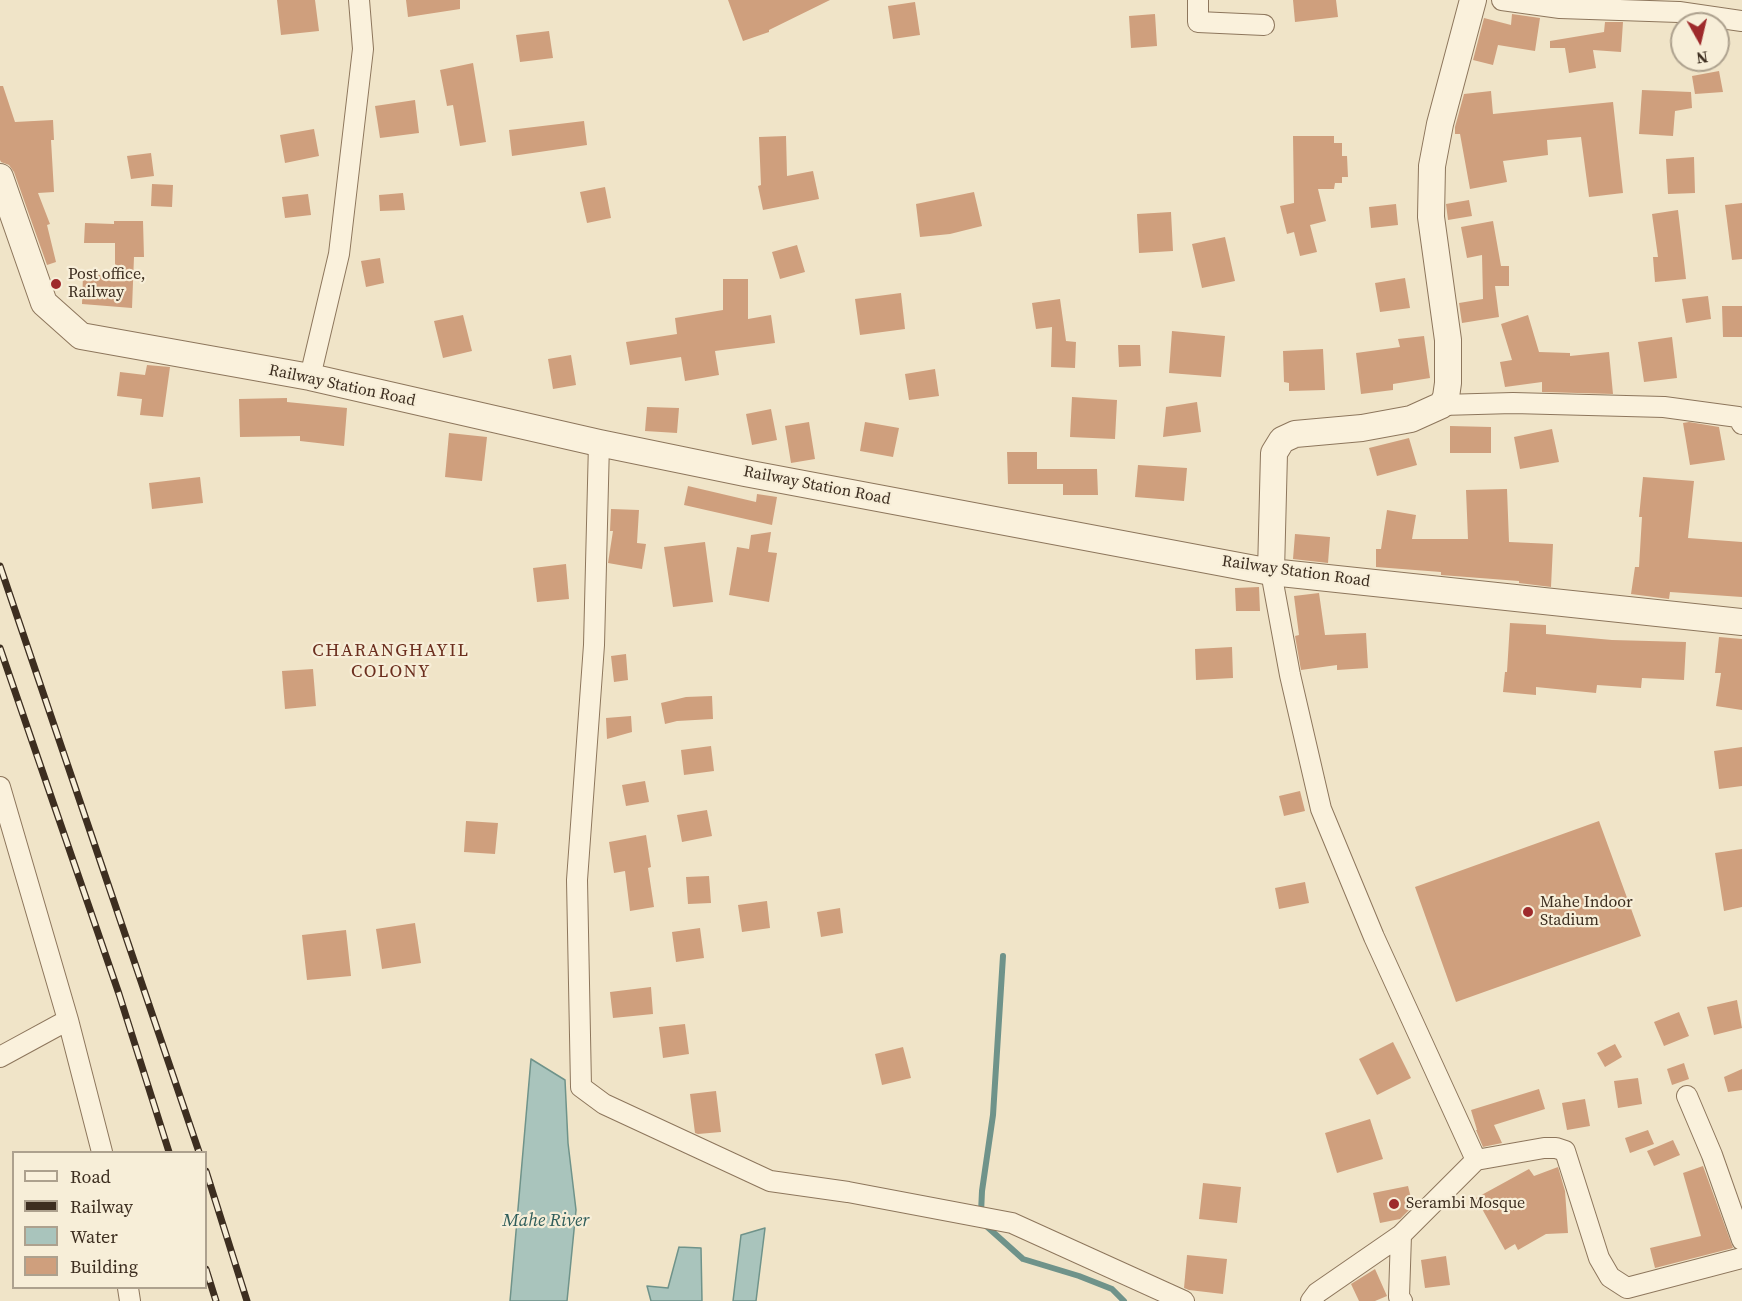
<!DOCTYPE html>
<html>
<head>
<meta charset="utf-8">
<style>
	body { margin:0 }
	#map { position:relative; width:1742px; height:1301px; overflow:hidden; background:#f0e4c8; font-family:"Source Serif 4",serif }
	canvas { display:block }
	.legend { position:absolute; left:12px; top:1151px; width:195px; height:138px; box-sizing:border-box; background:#f7eed8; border:2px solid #ada18e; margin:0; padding:8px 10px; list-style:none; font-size:18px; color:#3d2e20 }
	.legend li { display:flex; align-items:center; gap:12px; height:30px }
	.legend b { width:30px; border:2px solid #ada18e }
	.north { position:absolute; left:1670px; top:12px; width:60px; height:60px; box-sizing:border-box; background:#f7eed8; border:2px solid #ada18e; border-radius:50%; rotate:172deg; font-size:16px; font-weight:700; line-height:24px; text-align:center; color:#3d2e20 }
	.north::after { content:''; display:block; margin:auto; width:21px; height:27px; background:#9e2a2b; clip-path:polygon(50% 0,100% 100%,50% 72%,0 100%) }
</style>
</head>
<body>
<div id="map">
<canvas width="1742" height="1301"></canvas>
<ul class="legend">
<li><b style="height:8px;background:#faf1dc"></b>Road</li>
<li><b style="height:8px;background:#3d2e20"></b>Railway</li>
<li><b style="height:16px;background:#a9c4bc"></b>Water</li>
<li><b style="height:16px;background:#cf9f7d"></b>Building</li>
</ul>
<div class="north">N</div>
</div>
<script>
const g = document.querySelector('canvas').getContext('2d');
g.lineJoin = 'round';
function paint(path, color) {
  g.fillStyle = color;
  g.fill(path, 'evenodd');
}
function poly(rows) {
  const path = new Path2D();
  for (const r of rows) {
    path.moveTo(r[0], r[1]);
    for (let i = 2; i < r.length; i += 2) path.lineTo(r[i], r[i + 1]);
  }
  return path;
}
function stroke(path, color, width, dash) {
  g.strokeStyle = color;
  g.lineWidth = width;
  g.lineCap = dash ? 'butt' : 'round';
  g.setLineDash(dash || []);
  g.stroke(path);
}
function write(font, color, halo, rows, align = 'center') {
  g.font = font + ' "Source Serif 4",serif';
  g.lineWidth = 4.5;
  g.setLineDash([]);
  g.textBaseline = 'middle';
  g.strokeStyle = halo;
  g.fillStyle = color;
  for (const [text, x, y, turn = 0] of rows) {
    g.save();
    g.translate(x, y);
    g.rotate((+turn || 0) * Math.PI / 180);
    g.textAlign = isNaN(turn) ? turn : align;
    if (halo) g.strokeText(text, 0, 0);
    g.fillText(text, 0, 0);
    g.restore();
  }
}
const water = poly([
	[531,1059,565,1080,568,1143,576,1210,567,1301,510,1301,531,1059],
	[765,1228,756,1301,733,1301,741,1235,765,1228],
	[679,1247,701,1248,702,1301,651,1301,647,1286,668,1288,679,1247]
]);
paint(water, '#a9c4bc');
stroke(water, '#6f938a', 1.5);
stroke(poly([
	[981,1213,982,1191,993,1115,1003,956],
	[984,1224,1023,1259,1079,1276,1112,1289,1124,1301]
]), '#6f938a', 6);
paint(poly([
	[277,0,315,0,319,31,281,35],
	[406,0,460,0,460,9,408,17],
	[728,0,830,0,769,30,769,32,743,41],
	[1293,0,1336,0,1338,17,1295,22],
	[915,2,920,35,893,39,888,6],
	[1155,14,1157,46,1131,48,1129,16],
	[1512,14,1540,18,1535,51,1498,45,1493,65,1473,60,1484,18,1511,25],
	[1605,22,1623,22,1621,52,1593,50,1596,68,1569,73,1565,48,1550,48,1550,41,1604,32],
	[549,31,553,58,520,62,516,35],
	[473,63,486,142,460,146,453,105,447,106,440,70],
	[1719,71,1723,92,1695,94,1692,76],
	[0,86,3,86,15,122,53,120,54,140,51,140,54,192,38,193,50,224,47,225,56,262,47,265,14,172,9,165,1,162,0,160],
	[1642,90,1691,92,1692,108,1675,111,1673,136,1639,134],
	[1491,91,1493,114,1613,102,1623,193,1589,197,1581,137,1547,140,1548,155,1503,161,1507,182,1470,189,1460,134,1455,134,1455,127,1464,94],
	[415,100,419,133,380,138,375,106],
	[584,121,587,145,512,156,509,130],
	[314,129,319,156,285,163,280,135],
	[786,136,787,176,813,171,819,199,763,210,758,186,761,185,759,137],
	[1293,136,1334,136,1334,143,1342,143,1342,156,1347,156,1348,177,1342,177,1342,183,1335,183,1334,189,1318,189,1326,221,1310,225,1317,252,1300,256,1294,232,1287,234,1280,206,1294,203],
	[151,153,154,176,131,179,127,156],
	[1694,157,1695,193,1668,194,1666,159],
	[152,184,173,185,172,207,151,206],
	[605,187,611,218,587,223,580,192],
	[974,192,982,226,950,234,920,237,916,204],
	[403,193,405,210,380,211,379,195],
	[308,194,311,215,285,218,282,197],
	[1469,200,1472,216,1448,220,1446,204],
	[1742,203,1742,259,1732,260,1725,205],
	[1396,204,1398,225,1371,228,1369,207],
	[1678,210,1686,279,1655,282,1653,257,1658,257,1652,214],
	[1171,212,1173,251,1139,253,1137,214],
	[114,221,143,221,144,257,134,257,132,308,82,304,83,275,115,275,115,243,84,243,85,223,114,224],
	[1493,221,1501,266,1509,266,1509,286,1495,286,1499,317,1462,323,1459,303,1483,299,1482,255,1467,258,1461,227],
	[1225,237,1235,281,1202,288,1192,244],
	[797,245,805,272,780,279,772,252],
	[380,258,384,283,366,287,361,261],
	[1405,278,1410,308,1380,312,1375,283],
	[723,279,748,279,748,319,771,315,775,343,715,351,719,375,685,381,681,357,630,365,626,342,677,334,675,318,723,310],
	[901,293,905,329,860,335,855,299],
	[1708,296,1711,319,1686,323,1682,299],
	[1060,299,1066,341,1076,342,1075,368,1051,367,1052,327,1036,329,1032,303],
	[1722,306,1742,306,1742,337,1723,337],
	[463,315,472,351,443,358,434,321],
	[1528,315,1539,352,1570,353,1570,356,1609,352,1613,394,1542,392,1542,382,1505,387,1500,362,1512,360,1501,324],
	[1172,331,1225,336,1221,377,1169,373],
	[1424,336,1430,378,1393,384,1393,390,1361,394,1356,353,1400,347,1398,339],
	[1672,337,1677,378,1644,382,1638,342],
	[1118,345,1140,345,1141,366,1119,367],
	[1323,349,1325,390,1289,391,1289,383,1284,382,1283,351],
	[571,355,576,385,553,389,548,359],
	[147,365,170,367,163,417,140,415,142,399,117,396,120,372,145,375],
	[935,369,939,396,909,400,905,374],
	[1072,397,1117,400,1115,439,1070,437],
	[287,398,287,402,347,408,344,446,300,441,300,436,240,437,239,399],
	[1197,402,1201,432,1163,437,1166,407],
	[647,407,679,408,677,433,645,431],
	[771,409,777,440,752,445,746,414],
	[809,422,815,459,791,463,785,426],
	[865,422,899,428,893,457,860,451],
	[1689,422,1719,427,1725,460,1690,465,1683,423],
	[1450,426,1491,427,1491,453,1450,453],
	[1552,429,1559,462,1520,469,1514,437],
	[449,433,487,437,482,481,445,477],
	[1409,438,1417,465,1377,476,1369,448],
	[1007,452,1037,452,1037,469,1097,469,1098,495,1063,495,1063,484,1008,484],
	[1138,465,1187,468,1184,501,1135,497],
	[200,477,203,503,152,509,149,483],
	[1643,477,1694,481,1688,538,1742,542,1742,597,1670,592,1669,599,1631,594,1635,567,1639,567,1642,517,1639,517],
	[688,486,756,502,757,494,777,497,772,525,684,505],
	[1507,489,1509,542,1553,544,1551,587,1519,583,1519,581,1441,575,1441,572,1376,567,1376,549,1381,549,1387,510,1416,515,1412,539,1468,539,1466,490],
	[611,509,639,510,637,543,646,544,642,569,608,563,613,531,610,531],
	[771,532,768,552,777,553,769,602,729,595,737,547,749,549,751,535],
	[1295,534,1330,537,1328,563,1293,559],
	[705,542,713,602,673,607,664,547],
	[566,564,569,599,537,602,533,568],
	[1259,587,1260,611,1236,611,1235,588],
	[1319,593,1325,635,1366,633,1368,668,1337,670,1337,665,1301,670,1295,636,1299,635,1294,596],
	[1510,623,1546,625,1546,634,1612,640,1686,642,1684,680,1642,678,1641,688,1597,685,1596,693,1536,687,1536,695,1503,692,1505,672,1507,672],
	[1719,637,1742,639,1742,710,1716,706,1721,673,1715,673],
	[1232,647,1233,678,1196,680,1195,649],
	[626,654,628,680,614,682,611,656],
	[313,669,316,706,285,709,282,671],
	[712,696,713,719,677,721,665,724,661,703,686,697],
	[631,716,632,732,607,739,606,718],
	[711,746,714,771,684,775,681,750],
	[1742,747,1742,786,1719,789,1714,751],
	[645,781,649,802,626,806,622,785],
	[1300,791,1305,811,1284,816,1279,796],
	[707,810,712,836,682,842,677,815],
	[466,821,498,823,495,854,464,852],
	[1599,821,1641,936,1456,1002,1415,887],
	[646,835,651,867,648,868,654,907,630,911,625,871,614,873,609,842],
	[1742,849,1742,907,1724,911,1715,853],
	[709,876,711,903,688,904,686,877],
	[1305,882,1309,903,1279,909,1275,888],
	[767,901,770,928,742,932,738,905],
	[840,908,843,933,821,937,817,912],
	[415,923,421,963,382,969,376,929],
	[700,928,704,958,676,962,672,932],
	[346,930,351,976,307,980,302,935],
	[651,987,653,1014,613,1018,610,992],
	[1737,1000,1742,1028,1714,1035,1707,1007],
	[1679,1012,1689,1036,1664,1046,1654,1022],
	[685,1024,689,1054,663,1058,659,1027],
	[1393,1042,1411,1078,1377,1095,1359,1059],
	[1615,1044,1622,1057,1605,1067,1597,1053],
	[903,1047,911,1078,882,1085,875,1054],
	[1684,1063,1689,1079,1672,1085,1667,1069],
	[1742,1069,1742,1090,1728,1092,1724,1077],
	[1638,1078,1642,1104,1618,1108,1614,1081],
	[1539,1089,1545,1109,1494,1125,1502,1143,1483,1147,1476,1130,1477,1130,1471,1110],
	[716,1091,721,1132,698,1134,695,1133,690,1094],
	[1585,1099,1590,1126,1567,1130,1562,1103],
	[1370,1119,1383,1159,1337,1173,1325,1133],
	[1648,1130,1654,1144,1630,1153,1625,1138],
	[1673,1140,1680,1155,1654,1166,1647,1151],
	[1703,1166,1733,1248,1655,1268,1650,1248,1701,1236,1683,1173],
	[1558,1167,1565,1191,1568,1233,1546,1234,1518,1250,1515,1244,1505,1250,1476,1198,1529,1169,1534,1176],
	[1203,1183,1241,1187,1237,1223,1199,1219],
	[1408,1186,1413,1206,1400,1219,1380,1223,1373,1193],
	[1187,1255,1227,1259,1223,1294,1189,1290,1184,1288],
	[1446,1256,1450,1285,1425,1288,1421,1260],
	[1375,1269,1387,1296,1375,1301,1359,1301,1351,1284]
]), '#cf9f7d');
const minor = poly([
	[1198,0,1198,22,1264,25],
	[1502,0,1560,8,1679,12,1742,21],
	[310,377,339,254,363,49,359,0],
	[1442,405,1513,403,1664,407,1738,417,1742,424],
	[599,443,594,645,577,880,581,1087,604,1104,770,1181,848,1192,1012,1223,1184,1301],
	[1271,572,1290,675,1321,809,1374,937,1476,1160,1401,1235,1317,1293,1311,1301],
	[0,787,68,1020,0,1057],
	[68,1020,102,1152],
	[1687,1096,1712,1155,1742,1240],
	[1476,1160,1544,1148,1556,1148,1565,1151,1599,1258,1610,1277,1627,1288,1742,1258],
	[1401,1235,1399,1297,1402,1301],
	[128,1288,130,1301]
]);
const tertiary = poly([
	[0,177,44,303,81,336,310,377,599,443,745,473,1271,572,1742,622],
	[1271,572,1274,453,1282,440,1295,434,1362,428,1411,419,1442,405,1446,397,1448,383,1448,340,1431,217,1432,166,1440,124,1473,0]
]);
stroke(minor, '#8d765c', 22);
stroke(tertiary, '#8d765c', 28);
stroke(minor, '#faf1dc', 20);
stroke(tertiary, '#faf1dc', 26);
const rail = poly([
	[0,566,199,1152],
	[0,648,119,994,169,1152],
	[206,1171,247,1301],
	[206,1269,216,1301]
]);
stroke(rail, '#3d2e20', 7);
stroke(rail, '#f7eed8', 4.5, [14]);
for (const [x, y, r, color] of [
	[56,284,6,"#9e2a2b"],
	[1528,912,6,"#9e2a2b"],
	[1394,1204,6,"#9e2a2b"]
]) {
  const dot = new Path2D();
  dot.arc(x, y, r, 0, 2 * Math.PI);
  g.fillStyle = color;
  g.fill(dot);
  stroke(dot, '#f7eed8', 2);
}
write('16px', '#3d2e20', '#f7eed8', [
	["Post office,",68,275],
	["Railway",68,293],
	["Mahe Indoor",1540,903],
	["Stadium",1540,921],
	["Serambi Mosque",1406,1204]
], 'left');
write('16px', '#3d2e20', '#f7eed8', [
	["Railway Station Road",342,386,12],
	["Railway Station Road",817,486,11],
	["Railway Station Road",1296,572,8]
]);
g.letterSpacing = '1.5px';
write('18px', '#6b2e1e', '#f7eed8', [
	["CHARANGHAYIL",391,651],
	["COLONY",391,672]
]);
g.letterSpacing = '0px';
write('italic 18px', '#2f5d5a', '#f7eed8', [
	["Mahe River",546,1221]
]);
</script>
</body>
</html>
